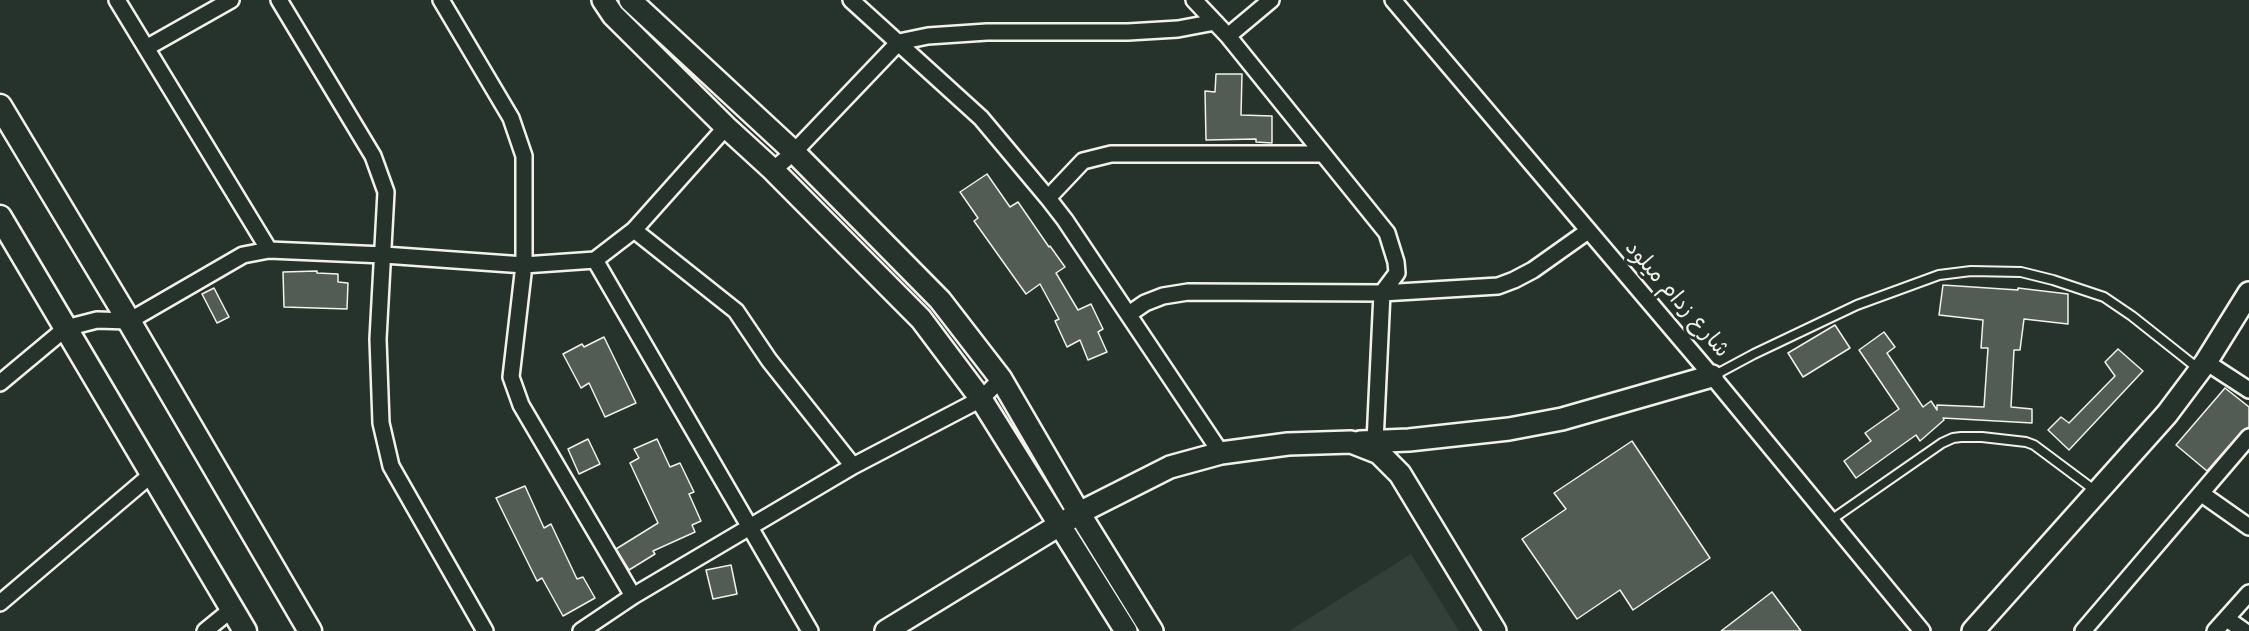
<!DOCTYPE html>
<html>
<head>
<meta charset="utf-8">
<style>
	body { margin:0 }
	canvas { display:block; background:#26332d }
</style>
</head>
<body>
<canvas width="2249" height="631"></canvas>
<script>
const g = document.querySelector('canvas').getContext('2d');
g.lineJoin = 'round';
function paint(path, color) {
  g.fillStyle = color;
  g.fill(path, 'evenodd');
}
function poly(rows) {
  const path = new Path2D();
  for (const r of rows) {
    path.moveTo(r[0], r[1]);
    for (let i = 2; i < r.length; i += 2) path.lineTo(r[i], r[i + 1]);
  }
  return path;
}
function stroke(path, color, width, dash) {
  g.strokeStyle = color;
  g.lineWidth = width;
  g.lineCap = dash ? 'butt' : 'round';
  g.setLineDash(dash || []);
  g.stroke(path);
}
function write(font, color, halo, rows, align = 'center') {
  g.font = font + ' Mynerve,"Playpen Sans Arabic",sans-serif';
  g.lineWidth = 6;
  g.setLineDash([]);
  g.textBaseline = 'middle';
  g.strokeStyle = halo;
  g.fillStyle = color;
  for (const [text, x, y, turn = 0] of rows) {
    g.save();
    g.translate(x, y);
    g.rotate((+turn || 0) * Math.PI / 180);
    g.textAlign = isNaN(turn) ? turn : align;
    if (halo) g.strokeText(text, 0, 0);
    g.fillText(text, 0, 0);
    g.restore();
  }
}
paint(poly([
	[1411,554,1459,631,1289,631]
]), '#333f39');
const building = poly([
	[1216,74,1242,74,1241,115,1272,116,1272,143,1256,142,1256,139,1206,140,1205,91,1215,92,1216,74],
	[987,174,1010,207,1018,202,1049,247,1050,246,1065,267,1056,273,1078,310,1091,304,1103,329,1098,332,1107,352,1088,360,1080,340,1067,347,1055,321,1059,319,1040,284,1026,294,974,221,978,218,960,192,987,174],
	[317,271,317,273,338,274,338,282,348,283,347,309,284,307,283,272,317,271],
	[1943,285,2018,290,2018,288,2068,294,2068,324,2024,319,2020,350,2014,350,2011,407,2032,409,2032,423,1943,418,1944,420,1920,441,1916,435,1856,478,1844,461,1871,441,1865,433,1899,409,1859,350,1884,332,1895,347,1887,353,1923,407,1931,401,1937,410,1937,405,1984,407,1988,348,1981,348,1983,320,1939,315,1943,285],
	[214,288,229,317,217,323,202,294,214,288],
	[1835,325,1850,348,1803,377,1788,353,1835,325],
	[604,337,636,403,605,417,589,383,581,388,563,354,582,344,584,347,604,337],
	[2118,349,2143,371,2069,450,2048,430,2061,417,2069,423,2115,376,2105,362,2118,349],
	[2225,388,2249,407,2249,427,2242,431,2207,471,2176,445,2225,388],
	[588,439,600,464,579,474,568,449,588,439],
	[657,439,670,467,680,463,694,492,689,494,701,521,692,525,695,532,653,551,655,554,629,570,616,549,658,523,630,463,639,458,634,449,657,439],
	[1632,441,1710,558,1633,610,1620,590,1577,619,1522,539,1566,509,1554,493,1632,441],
	[525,486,544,528,551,524,577,579,583,577,595,598,563,616,542,578,537,581,496,498,525,486],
	[731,565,737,594,713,599,706,570,731,565],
	[1772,592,1801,631,1721,631,1772,592]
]);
paint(building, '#525c55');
stroke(building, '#f4f1e8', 1.5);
const lane = poly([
	[1713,376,1754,354,1857,305,1939,275,1971,271,2021,272,2053,280,2104,297,2132,316,2200,370],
	[1831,520,1942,443,1953,438,1961,437,1982,437,2026,442,2034,445,2097,492]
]);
const street = poly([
	[117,0,269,250],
	[279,0,373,156,386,192,378,339,381,423,391,466,485,631],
	[441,0,511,118,524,156,524,265,511,377,521,405,633,596],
	[851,0,981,118,1048,198,1065,220,1221,453],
	[1194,0,1228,36,1387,233,1396,262,1397,273,1382,293,1375,442],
	[1393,0,1712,376,1922,631],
	[1228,36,1271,0],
	[146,48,231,0],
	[773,170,794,152,899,42,928,36,987,32,1128,32,1178,29,1215,22],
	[1048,198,1083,161,1111,154,1323,154],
	[634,230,736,311,769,360,853,466],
	[595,260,810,631],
	[1129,314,1145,303,1163,296,1188,292,1382,293,1498,286,1514,280,1533,270,1588,231],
	[2206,362,2249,390],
	[0,383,66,328,97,320,129,321,243,255,269,250,384,255,524,265,595,260,634,230,726,127],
	[2202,494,2249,527],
	[0,603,152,474],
	[2227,619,2244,631],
	[205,631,232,609],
	[581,631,633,596,853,466,981,399,1001,379],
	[2083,631,2249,437],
	[2215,631,2249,593]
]);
const secondary = poly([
	[603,0,613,15,726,127,773,170,921,319,981,399,1126,631],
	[630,0,794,152,940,300,1001,379,1079,513,1152,631],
	[1360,442,1409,440,1509,429,1562,419,1712,376],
	[886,631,1079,513,1170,467,1221,453,1288,444,1351,442,1379,453,1400,474,1495,631],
	[1973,631,2167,414,2206,362,2249,293]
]);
const primary = poly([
	[0,106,129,321,310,631],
	[0,217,245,631]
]);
stroke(lane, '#f4f1e8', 12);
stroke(street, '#f4f1e8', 20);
stroke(secondary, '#f4f1e8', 26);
stroke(primary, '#f4f1e8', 27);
stroke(lane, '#26332d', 8);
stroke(street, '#26332d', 15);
stroke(secondary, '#26332d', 21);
stroke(primary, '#26332d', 22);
write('22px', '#f4f1e8', '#26332d', [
	["شارع زدام ميلود",1676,300,49]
]);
</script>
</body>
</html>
